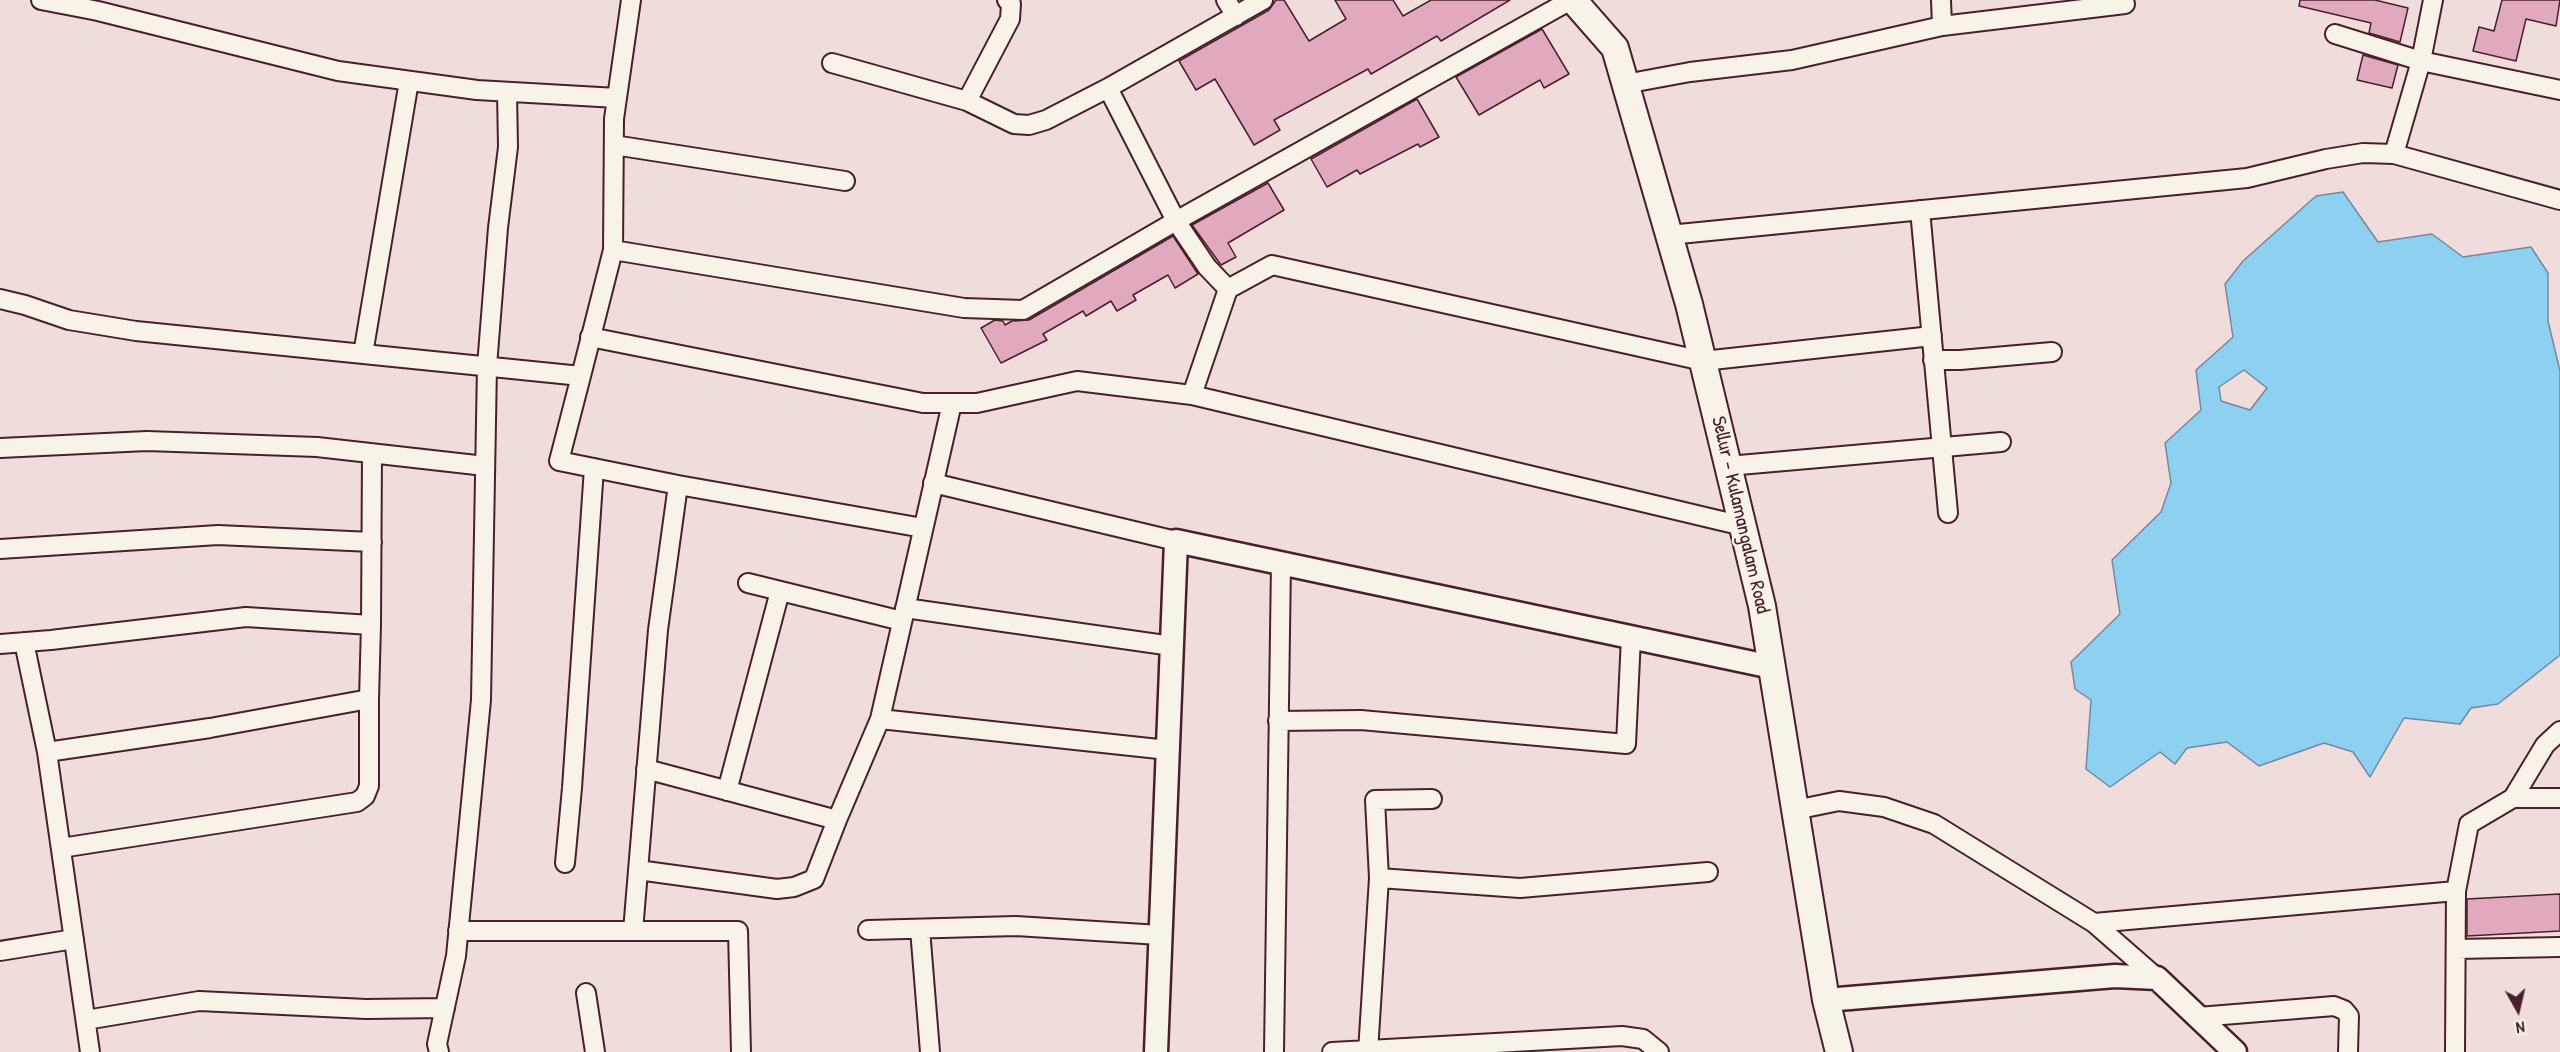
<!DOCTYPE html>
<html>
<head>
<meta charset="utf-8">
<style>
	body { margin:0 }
	#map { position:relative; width:2560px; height:1052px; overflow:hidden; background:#f0dddb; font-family:"Patrick Hand",sans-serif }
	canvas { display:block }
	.north { position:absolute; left:2488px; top:980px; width:60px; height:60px; -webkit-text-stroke:4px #f7f3e8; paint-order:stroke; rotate:172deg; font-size:16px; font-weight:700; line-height:24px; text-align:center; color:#4a1f2b }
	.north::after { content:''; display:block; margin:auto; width:21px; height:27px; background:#4a1f2b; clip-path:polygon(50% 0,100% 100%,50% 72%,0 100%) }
</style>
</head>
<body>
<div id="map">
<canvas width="2560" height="1052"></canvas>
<div class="north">N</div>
</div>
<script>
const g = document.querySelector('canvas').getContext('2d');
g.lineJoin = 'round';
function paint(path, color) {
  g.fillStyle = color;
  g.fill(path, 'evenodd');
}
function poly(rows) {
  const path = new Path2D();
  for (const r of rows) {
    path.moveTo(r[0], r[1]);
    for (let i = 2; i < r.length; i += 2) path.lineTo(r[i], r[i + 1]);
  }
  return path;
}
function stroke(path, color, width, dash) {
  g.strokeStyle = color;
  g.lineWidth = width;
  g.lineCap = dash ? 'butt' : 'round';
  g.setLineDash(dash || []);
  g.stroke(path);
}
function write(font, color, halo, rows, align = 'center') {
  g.font = font + ' "Patrick Hand",sans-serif';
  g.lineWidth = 5;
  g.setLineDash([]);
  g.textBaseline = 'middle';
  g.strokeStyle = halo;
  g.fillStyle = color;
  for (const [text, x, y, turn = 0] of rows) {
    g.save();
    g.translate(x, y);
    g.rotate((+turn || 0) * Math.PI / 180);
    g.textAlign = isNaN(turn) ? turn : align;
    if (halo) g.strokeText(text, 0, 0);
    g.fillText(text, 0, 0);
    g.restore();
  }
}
const water = poly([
	[2343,192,2378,242,2432,234,2463,257,2531,247,2548,273,2548,321,2560,371,2560,655,2498,704,2471,708,2460,724,2404,718,2370,777,2353,752,2324,743,2259,766,2227,742,2187,748,2175,764,2160,752,2110,787,2086,769,2091,700,2075,689,2071,662,2120,614,2112,560,2161,512,2171,483,2165,443,2201,410,2196,370,2233,337,2225,284,2243,261,2316,196,2343,192],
	[2244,370,2267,388,2250,410,2221,401,2219,387,2244,370]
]);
paint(water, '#8ed0ef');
stroke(water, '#7389a1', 1.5);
const building = poly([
	[1276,0,1284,0,1309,41,1346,19,1335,0,1393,0,1403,16,1431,0,1510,0,1441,41,1437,36,1371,74,1368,69,1274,120,1280,130,1254,145,1215,79,1196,90,1179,61,1269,10,1276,0],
	[2300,0,2375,0,2408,8,2400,42,2369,33,2371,23,2299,6,2300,0],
	[2502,0,2560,0,2556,26,2526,19,2516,61,2473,51,2479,27,2494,31,2502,0],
	[1542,29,1569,74,1544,88,1540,80,1479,115,1456,77,1542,29],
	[2363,55,2398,65,2392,88,2357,80,2363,55],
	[1417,99,1439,137,1420,147,1418,144,1360,174,1357,170,1327,187,1311,159,1417,99],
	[1268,183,1284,210,1228,243,1236,257,1221,265,1192,225,1268,183],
	[1173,236,1198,274,1175,288,1168,275,1133,295,1136,300,1117,311,1111,301,1086,316,1083,311,1043,334,1047,340,1001,363,981,328,995,320,1003,321,1005,325,1012,321,1029,320,1173,236],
	[2560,894,2560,931,2467,936,2467,899,2560,894]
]);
paint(building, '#e0a9be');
stroke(building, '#4a1f2b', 1.5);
const minor = poly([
	[41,0,98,11,338,71,477,90,617,98],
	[631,0,614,119,613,250,964,308,1023,310,1176,221,1571,0],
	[1007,0,1011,4,1010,19,967,101,1014,124,1029,125,1046,120,1108,88,1263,0],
	[1226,0,1236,16],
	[2433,0,2421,61,2560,90],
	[1942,26,2125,4],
	[832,63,967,101],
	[1625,84,1690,72,1792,60,1942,26,1941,0],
	[1108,88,1176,221,1207,267,1228,289],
	[614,145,845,181],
	[2394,154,2560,200],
	[1920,210,1948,513],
	[1669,235,2247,178,2326,159,2363,153,2394,154,2421,61,2335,34],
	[0,299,25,305,69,320,136,331,581,376,613,250],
	[590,337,923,403,977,403,1077,381,1192,395,1743,526],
	[363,354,409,81],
	[1933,360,1960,360,2052,352],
	[581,376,559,461,678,485],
	[1192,395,1228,289,1272,265,1703,361,1932,336],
	[952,403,880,719,1168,750],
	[0,448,147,441,317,447,485,466],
	[1728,466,2001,442],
	[933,483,1176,541],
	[0,549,218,535,372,542],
	[748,583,902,621],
	[905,608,1172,646],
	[24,642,47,752],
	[0,644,51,640,246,617,371,625,372,454],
	[1278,721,1361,720,1626,744,1631,637],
	[727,791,780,591],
	[2513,798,2545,745,2560,731],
	[1795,810,1839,801,1884,807,1934,824,2094,923],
	[837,820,880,719],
	[61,848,357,802,365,796,369,786,369,699],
	[565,863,572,788,594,468],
	[638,870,777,889,794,887,814,879,837,820,646,769],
	[1379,878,1375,800,1432,799],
	[920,929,930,1052],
	[868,930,1016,926,1160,935],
	[458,931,738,931,741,1052],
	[633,931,658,630,678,485,923,528],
	[2456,949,2560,947],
	[0,951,74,939],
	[2157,978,2094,923,2456,891,2469,824,2513,798,2560,798],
	[586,993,595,1052],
	[2198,1017,2334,1006,2344,1010,2349,1016,2348,1052],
	[86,1020,199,1001,366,1009,445,1008],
	[90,1052,47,752,210,728,369,699,371,625],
	[439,1052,437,1044,456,956,481,700,487,366,498,228,508,147,507,92],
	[1274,1052,1281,563],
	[1332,1052,1622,1036,1643,1039,1659,1052],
	[1368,1052,1379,878,1520,888,1708,872],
	[2455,1052,2456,891]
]);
const tertiary = poly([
	[1826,1000,2115,976,2157,978,2235,1052],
	[1156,1052,1176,541,1772,667]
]);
const secondary = poly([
	[1573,0,1615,48,1689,304,1762,606,1826,1000,1839,1052]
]);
stroke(minor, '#4a1f2b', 22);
stroke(tertiary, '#4a1f2b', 27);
stroke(secondary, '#4a1f2b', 30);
stroke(minor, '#f7f3e8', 18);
stroke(tertiary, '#f7f3e8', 22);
stroke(secondary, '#f7f3e8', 26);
write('20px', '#4a1f2b', '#f7f3e8', [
	["Sellur - Kulamangalam Road",1740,515,77]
]);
</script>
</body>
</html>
